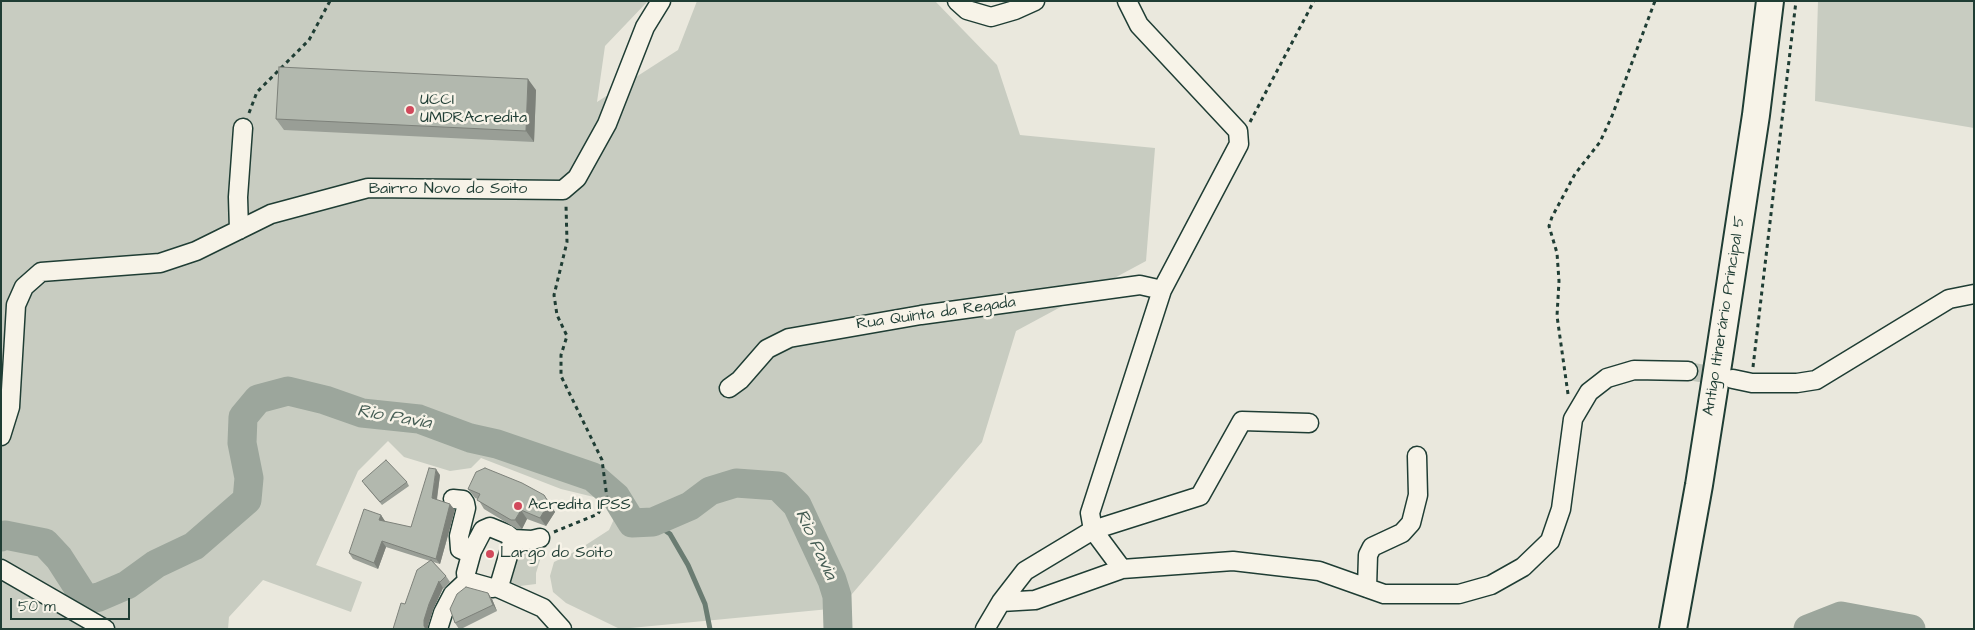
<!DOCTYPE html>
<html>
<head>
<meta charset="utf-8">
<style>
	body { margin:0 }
	#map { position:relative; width:1975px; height:630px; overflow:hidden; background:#eae8dd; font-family:"Architects Daughter",sans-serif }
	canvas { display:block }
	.frame { position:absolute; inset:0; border:2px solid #1f3d34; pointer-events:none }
	.scale { position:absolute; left:10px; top:598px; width:120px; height:22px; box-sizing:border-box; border:2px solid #1f3d34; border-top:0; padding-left:6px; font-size:15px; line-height:18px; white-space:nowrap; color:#1f3d34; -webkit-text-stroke:4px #f7f3e8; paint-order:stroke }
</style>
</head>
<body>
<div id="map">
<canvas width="1975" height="630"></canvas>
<div class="frame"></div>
<div class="scale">50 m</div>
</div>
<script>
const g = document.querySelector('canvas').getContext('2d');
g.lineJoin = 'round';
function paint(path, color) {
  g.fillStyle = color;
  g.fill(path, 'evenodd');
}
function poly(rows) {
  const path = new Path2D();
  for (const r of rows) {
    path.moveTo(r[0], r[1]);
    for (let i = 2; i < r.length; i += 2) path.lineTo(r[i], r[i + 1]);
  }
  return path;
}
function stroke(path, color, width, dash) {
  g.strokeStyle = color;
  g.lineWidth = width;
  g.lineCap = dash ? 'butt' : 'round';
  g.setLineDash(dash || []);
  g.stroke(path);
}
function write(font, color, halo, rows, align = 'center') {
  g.font = font + ' "Architects Daughter",sans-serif';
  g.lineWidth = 5;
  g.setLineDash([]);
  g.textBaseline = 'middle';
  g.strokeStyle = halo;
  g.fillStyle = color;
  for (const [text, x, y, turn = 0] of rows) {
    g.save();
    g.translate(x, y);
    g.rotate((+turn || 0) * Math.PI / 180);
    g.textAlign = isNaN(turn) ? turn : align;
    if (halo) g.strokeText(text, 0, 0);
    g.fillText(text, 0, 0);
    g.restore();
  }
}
paint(poly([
	[1,1,648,1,605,46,597,102,678,50,697,1,935,1,997,65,1020,135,1155,148,1146,261,1016,331,982,442,840,608,620,629,566,603,553,592,550,576,554,562,578,550,609,530,615,517,598,498,561,489,481,458,471,468,450,471,404,457,388,441,358,471,316,565,362,582,351,612,263,580,229,617,228,629,1,629],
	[1818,1,1974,1,1974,128,1815,101],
	[538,544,542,554,536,573,536,584,520,586,511,582,514,572,512,558,528,546]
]), '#c8ccc1');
stroke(poly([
	[653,522,670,534,688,565,705,604,710,629]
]), '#6a7c72', 5);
stroke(poly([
	[1,537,5,535,45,543,59,558,86,600,99,597,127,585,156,564,194,546,247,500,249,478,242,443,243,417,258,399,288,391,325,400,362,413,419,419,470,438,497,444,593,477,616,497,632,523,653,522,690,506,710,491,736,483,778,486,797,505,832,580,837,596,838,629],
	[1808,629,1841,616,1911,629]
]), '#9ca69c', 29);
stroke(poly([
	[1688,371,1727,378]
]), '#c1c6bb', 18, [18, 9]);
const minor = poly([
	[957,1,967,10,991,17,1015,10,1035,1],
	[1127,1,1139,25,1238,131,1239,144,1162,290,1090,513,1093,530,1200,496,1242,421,1309,423],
	[239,230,238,197,243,128],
	[1733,379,1752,383,1797,383,1816,380,1949,299,1974,294],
	[729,388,740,380,767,349,789,338,921,315,1140,285,1162,290],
	[1,436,10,407,16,305,24,287,41,272,160,263,196,251,271,214,368,188,563,190,577,178,607,124,645,27,661,1],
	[453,499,463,500,465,503,466,508,459,536,460,549,467,552,472,551],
	[513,539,532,540,540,538],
	[1,569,105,629],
	[1122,569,1233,561,1319,571,1384,594,1459,594,1491,585,1523,567,1550,541,1561,509,1573,419,1589,392,1607,378,1634,370,1688,371],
	[467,581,466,573,472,551,483,530,490,527,507,534,513,539,500,583,496,587],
	[467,581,492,588,496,587,543,608,562,629],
	[1367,588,1368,555,1372,547,1402,533,1411,523,1418,495,1417,456],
	[438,629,443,613,453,594,467,581],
	[985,629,1001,602,1025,571,1093,530,1122,569,1035,600,1001,602]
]);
const highway = poly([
	[1673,629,1699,485,1719,358,1756,115,1770,1]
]);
stroke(minor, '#1f3d34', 21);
stroke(highway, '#1f3d34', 30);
stroke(poly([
	[249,113,257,92,309,40,330,1],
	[1250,122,1314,1],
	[1753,367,1796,1],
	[1568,394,1557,316,1559,281,1557,253,1549,226,1552,217,1575,174,1600,142,1612,116,1655,1],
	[554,532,598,514,607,498,602,460,561,376,561,355,567,336,557,315,554,295,567,242,566,205]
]), '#1f3d34', 3, [4, 4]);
stroke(minor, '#f7f3e8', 18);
stroke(highway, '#f7f3e8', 26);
paint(poly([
	[536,90,534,142,284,130,276,119],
	[440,475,437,500,455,510,440,564,433,562,446,576,450,582,444,589,443,588,433,610,428,626,428,629,393,629,405,604,430,561,386,547,378,569,353,559,349,553,381,515,385,522,411,527],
	[407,482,409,486,382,505,364,484],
	[468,489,544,495,555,512,546,526,527,519,522,529,517,529,484,509,478,499,475,498],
	[492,599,497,611,461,629,459,629,455,623]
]), '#999e96');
paint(poly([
	[528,79,536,90,534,142,526,131],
	[436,469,440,475,436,504,432,498],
	[544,495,555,512,546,526,540,518],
	[450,504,455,510,440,564,436,559],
	[521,510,527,519,522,529,515,520],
	[381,515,385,521,383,526,379,520],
	[382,541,386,547,378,569,374,563],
	[439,581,443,588,433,610,428,626,428,629,426,629,424,626,424,620,429,604],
	[488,593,492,599,497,611,493,605]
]), '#7d817a');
const building = poly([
	[279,67,528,79,526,131,276,119,279,67],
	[386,460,407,482,380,502,362,481,386,460],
	[429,468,436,469,432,498,450,504,436,559,382,541,374,563,349,553,364,509,381,515,379,520,411,527,429,468],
	[485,468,522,483,544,495,549,503,540,518,521,510,515,520,511,520,477,500,480,494,468,489,476,472,485,468],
	[431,560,446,576,439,583,439,581,429,604,424,620,424,626,426,629,393,629,401,603,405,604,417,570,431,560],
	[466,587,488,593,493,605,455,623,450,609,457,594,466,587]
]);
paint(building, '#b2b8ae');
stroke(building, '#7d817a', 1);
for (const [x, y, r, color] of [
	[410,110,5,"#d1495b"],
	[518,506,5,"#d1495b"],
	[490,554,5,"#d1495b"]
]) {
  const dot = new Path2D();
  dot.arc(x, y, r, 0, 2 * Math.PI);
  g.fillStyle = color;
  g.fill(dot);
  stroke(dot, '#f7f3e8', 2);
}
write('16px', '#1f3d34', '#f7f3e8', [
	["UCCI",420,101],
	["UMDRAcredita",420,119],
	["Acredita IPSS",528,506],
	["Largo do Soito",500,554]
], 'left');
write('16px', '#1f3d34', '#f7f3e8', [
	["Bairro Novo do Soito",448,190],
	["Rua Quinta da Regada",936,314,-8],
	["Antigo Itinerário Principal 5",1725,316,-81]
]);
write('italic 18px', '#445c53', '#f7f3e8', [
	["Rio Pavia",394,418,10],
	["Rio Pavia",815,545,65]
]);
</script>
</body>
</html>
